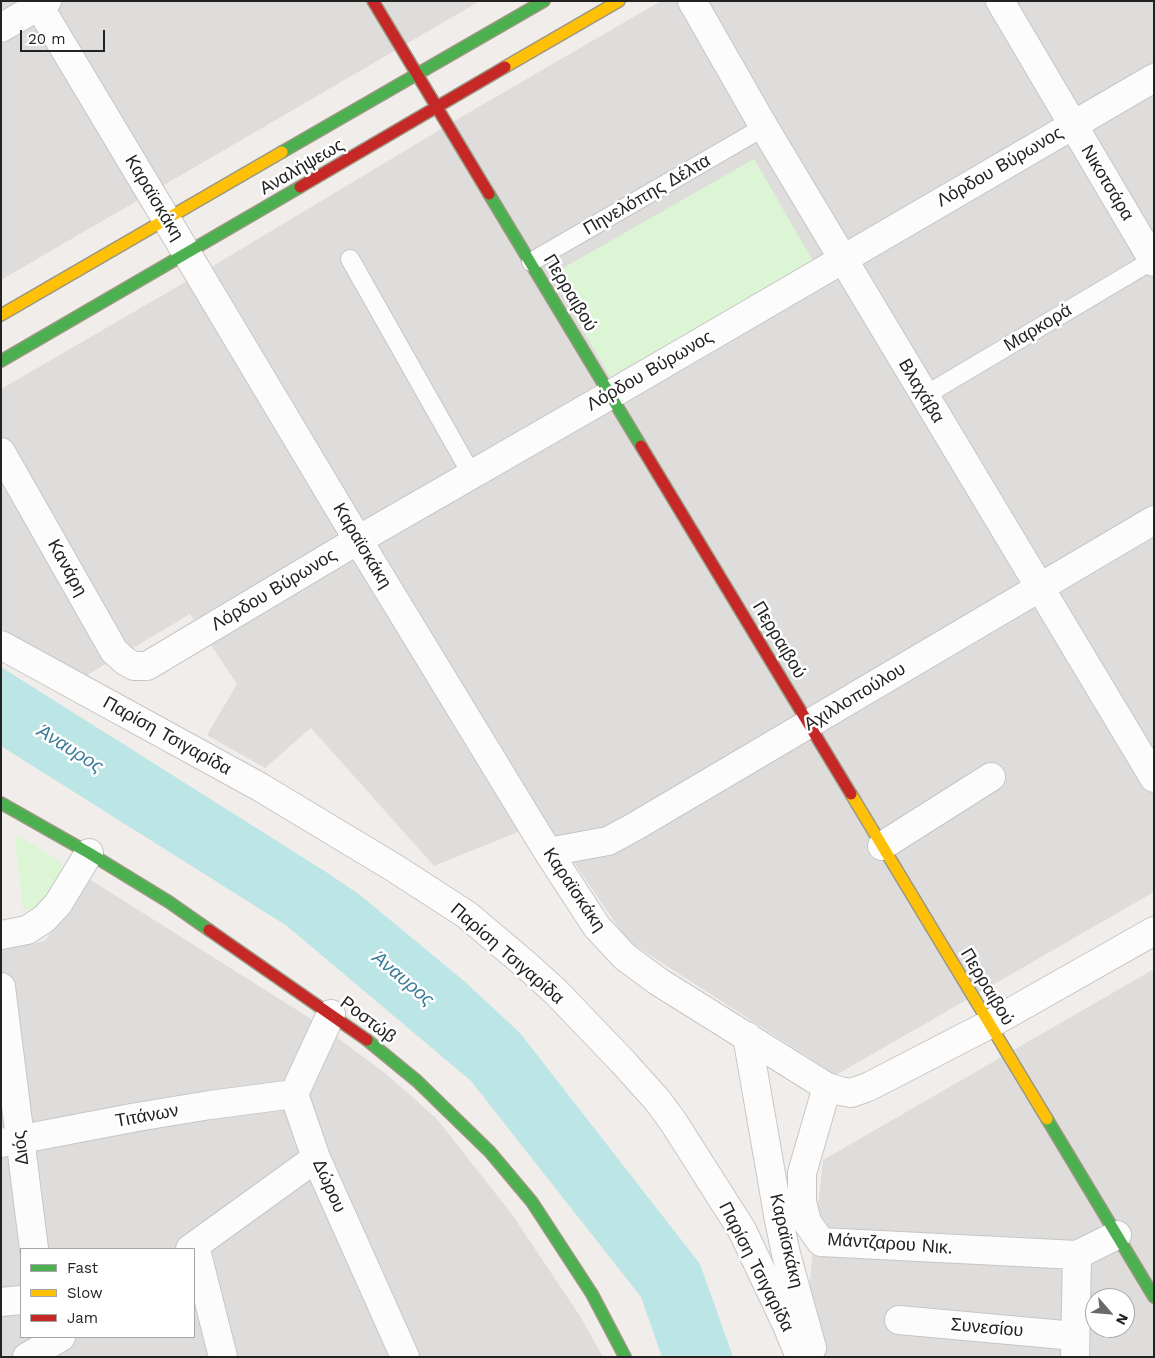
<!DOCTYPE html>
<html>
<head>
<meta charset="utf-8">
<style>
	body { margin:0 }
	#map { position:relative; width:1155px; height:1358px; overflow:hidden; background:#f0edea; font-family:"Work Sans",sans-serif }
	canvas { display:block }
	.frame { position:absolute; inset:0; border:2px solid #222; pointer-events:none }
	.legend { position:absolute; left:20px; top:1248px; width:175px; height:90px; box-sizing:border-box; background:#fff; border:1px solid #a7a7a7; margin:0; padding:6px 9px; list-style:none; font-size:15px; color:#222 }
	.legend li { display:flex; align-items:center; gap:10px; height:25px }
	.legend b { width:25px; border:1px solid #a7a7a7 }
	.north { position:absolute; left:1085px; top:1288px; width:50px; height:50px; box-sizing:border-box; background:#fff; border:1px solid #a7a7a7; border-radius:50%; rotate:117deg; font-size:14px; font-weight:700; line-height:20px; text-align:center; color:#222 }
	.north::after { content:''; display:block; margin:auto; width:18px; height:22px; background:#6a6968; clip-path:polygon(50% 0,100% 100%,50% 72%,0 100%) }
	.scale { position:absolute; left:20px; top:30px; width:85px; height:22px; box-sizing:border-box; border:2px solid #222; border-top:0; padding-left:6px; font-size:15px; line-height:18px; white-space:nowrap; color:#222; -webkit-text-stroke:4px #fff; paint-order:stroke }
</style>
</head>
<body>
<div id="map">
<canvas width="1155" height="1358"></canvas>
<div class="frame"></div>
<ul class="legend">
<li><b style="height:6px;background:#4caf50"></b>Fast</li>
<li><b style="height:6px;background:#ffc107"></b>Slow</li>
<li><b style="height:6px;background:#c62828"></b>Jam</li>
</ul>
<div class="north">N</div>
<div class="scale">20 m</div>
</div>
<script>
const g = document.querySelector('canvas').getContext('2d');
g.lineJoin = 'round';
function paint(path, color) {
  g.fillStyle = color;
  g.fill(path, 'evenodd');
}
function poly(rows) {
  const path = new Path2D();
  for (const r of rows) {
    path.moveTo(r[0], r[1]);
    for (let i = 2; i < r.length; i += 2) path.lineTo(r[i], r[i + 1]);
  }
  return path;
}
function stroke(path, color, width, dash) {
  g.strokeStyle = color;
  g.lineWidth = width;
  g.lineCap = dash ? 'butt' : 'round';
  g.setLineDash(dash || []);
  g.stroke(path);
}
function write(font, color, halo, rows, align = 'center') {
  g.font = font + ' "Work Sans",sans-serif';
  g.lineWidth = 5;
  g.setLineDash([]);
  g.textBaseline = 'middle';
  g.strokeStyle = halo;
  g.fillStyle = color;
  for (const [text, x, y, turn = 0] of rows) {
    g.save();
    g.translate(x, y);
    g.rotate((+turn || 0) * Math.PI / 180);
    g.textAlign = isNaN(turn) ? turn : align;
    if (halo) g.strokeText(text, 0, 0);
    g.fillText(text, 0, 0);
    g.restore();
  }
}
paint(poly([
	[1,1,480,1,1,280],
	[661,1,1154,1,1154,892,836,1075,628,941,545,821,434,866,311,728,265,768,207,735,237,684,190,614,84,677,1,628,1,389,213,266,463,116],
	[86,877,316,1022,385,1073,436,1118,511,1213,580,1316,603,1357,1,1357,1,949,45,941],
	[21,1249,194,1249,194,1337,21,1337],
	[1154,969,1154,1357,819,1357,809,1288,823,1160],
	[1095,1298,1125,1298,1125,1328,1095,1328]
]), '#dfdddc');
paint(poly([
	[754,159,813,261,610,377,551,275],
	[17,835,60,861,63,868,38,909,23,910,15,840]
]), '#dcf6d5');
paint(poly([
	[1,667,326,872,360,895,464,981,520,1033,700,1264,733,1357,662,1357,641,1297,471,1081,287,926,1,746]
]), '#bce5e5');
const lane = poly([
	[350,259,472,475],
	[531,262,764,127],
	[924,396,1153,260]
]);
const street = poly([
	[36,1,358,540,548,852,597,927,625,957,659,982,827,1087,840,1091,851,1093,868,1087,990,1024,1154,931],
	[692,1,764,127,1154,778],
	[1000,1,1154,262],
	[1,28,47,1],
	[1,452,114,651,125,661,134,666,147,666,358,540,610,395,1154,78],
	[1,645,260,787,396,869,467,915,525,964,556,992,623,1062,658,1101,674,1123,742,1230,786,1323,800,1357],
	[882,846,991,777],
	[548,852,608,841,634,827,1154,520],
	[1,935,27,930,44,919,58,904,89,853],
	[1,987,34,1249],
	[331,1014,294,1094,316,1158,405,1357],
	[747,1036,779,1220,786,1254,812,1348],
	[827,1087,802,1173,802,1202,807,1222,821,1242,1077,1255,1117,1235],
	[1,1143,137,1117,210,1105,294,1094],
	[195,1246,223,1357],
	[190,1249,316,1158],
	[1,1302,21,1300],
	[899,1320,1075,1336],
	[27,1357,61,1337],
	[1075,1357,1077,1255]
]);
const fast = poly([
	[282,152,544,1],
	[489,194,641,446],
	[1,361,300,187],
	[1,803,89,853,169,902,209,930],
	[367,1040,417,1081,490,1152,532,1202,592,1294,625,1357],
	[1047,1119,1154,1297]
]);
const slow = poly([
	[505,67,619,1],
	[1,315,282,152],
	[851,794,1047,1119]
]);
const jam = poly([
	[373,1,489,194],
	[300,187,505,67],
	[641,446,851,794],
	[209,930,367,1040]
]);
stroke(lane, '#c7c6c5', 20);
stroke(street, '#c7c6c5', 30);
stroke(fast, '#9c9880', 14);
stroke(slow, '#9c9880', 14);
stroke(jam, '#9c9880', 14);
stroke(lane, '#fdfcfc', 18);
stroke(street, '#fdfcfc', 28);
stroke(fast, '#4caf50', 11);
stroke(slow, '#ffc107', 11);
stroke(jam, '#c62828', 11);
write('18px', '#222', '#fff', [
	["Αναλήψεως",302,167,-30],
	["Λόρδου Βύρωνος",1000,167,-30],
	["Νικοτσάρα",1107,183,59],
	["Πηνελόπης Δέλτα",647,195,-30],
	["Καραϊσκάκη",154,198,59],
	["Περραιβού",570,293,59],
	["Μαρκορά",1038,328,-31],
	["Λόρδου Βύρωνος",650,371,-30],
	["Βλαχάβα",921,391,59],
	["Καραϊσκάκη",362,546,59],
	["Κανάρη",67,568,61],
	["Λόρδου Βύρωνος",274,590,-31],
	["Περραιβού",779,640,59],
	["Αχιλλοπούλου",855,697,-31],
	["Παρίση Τσιγαρίδα",167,736,29],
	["Καραϊσκάκη",574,890,56],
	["Παρίση Τσιγαρίδα",507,954,41],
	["Περραιβού",987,987,59],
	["Ροστώβ",368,1020,37],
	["Τιτάνων",147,1116,-10],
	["Διός",21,1148,-97],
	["Δώρου",329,1186,66],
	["Καραϊσκάκη",786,1241,77],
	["Μάντζαρου Νικ.",890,1244,4],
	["Παρίση Τσιγαρίδα",756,1267,63],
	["Συνεσίου",987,1328,5]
]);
write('italic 19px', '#3b7d98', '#fff', [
	["Άναυρος",70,749,32],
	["Άναυρος",403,979,40]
]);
</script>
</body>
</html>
